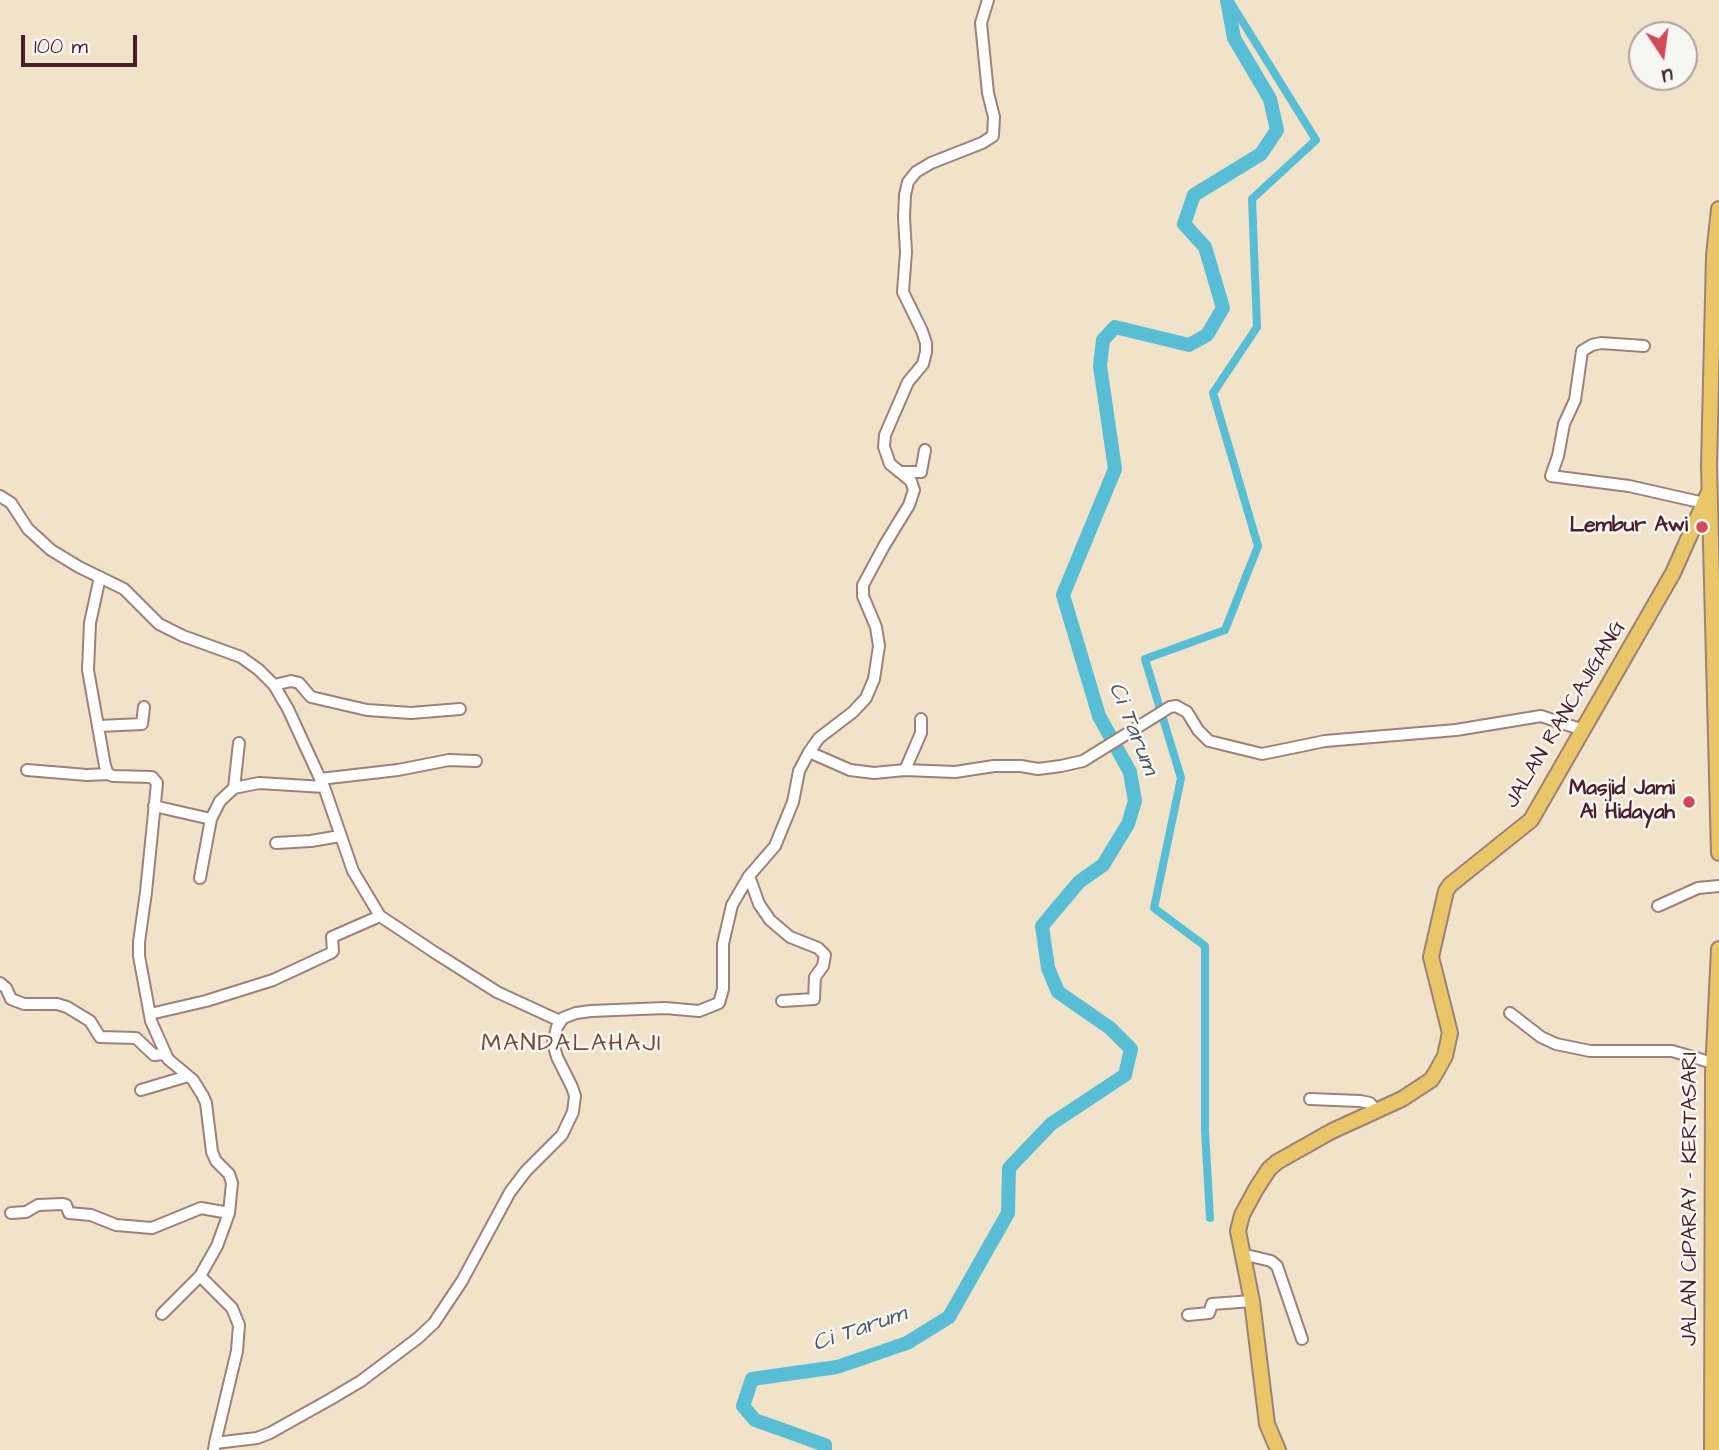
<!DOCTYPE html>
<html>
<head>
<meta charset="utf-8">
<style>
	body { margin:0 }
	#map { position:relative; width:1719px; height:1450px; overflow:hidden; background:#f0e3c9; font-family:"Architects Daughter",sans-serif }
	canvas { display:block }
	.north { position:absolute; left:1628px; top:21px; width:70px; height:70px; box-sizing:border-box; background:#f6f6f2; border:2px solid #b1a0a2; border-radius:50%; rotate:167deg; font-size:19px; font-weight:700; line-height:28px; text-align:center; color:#4a1f2b }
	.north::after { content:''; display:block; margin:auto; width:24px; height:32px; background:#d1495b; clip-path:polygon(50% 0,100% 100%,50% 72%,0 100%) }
	.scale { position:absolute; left:21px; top:35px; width:116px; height:32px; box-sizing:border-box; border:4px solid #4a1f2b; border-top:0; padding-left:9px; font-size:21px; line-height:24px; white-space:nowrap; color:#4a1f2b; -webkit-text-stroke:5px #f6f6f2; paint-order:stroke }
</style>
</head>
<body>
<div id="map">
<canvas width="1719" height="1450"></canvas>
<div class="north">U</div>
<div class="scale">100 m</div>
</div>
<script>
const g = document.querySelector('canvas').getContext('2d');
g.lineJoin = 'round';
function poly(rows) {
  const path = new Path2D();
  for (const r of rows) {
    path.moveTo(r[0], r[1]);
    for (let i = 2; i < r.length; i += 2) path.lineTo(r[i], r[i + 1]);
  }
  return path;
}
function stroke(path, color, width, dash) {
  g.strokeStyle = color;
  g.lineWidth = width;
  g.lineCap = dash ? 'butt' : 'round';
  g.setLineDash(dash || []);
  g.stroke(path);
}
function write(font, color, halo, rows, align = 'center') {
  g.font = font + ' "Architects Daughter",sans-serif';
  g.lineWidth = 5;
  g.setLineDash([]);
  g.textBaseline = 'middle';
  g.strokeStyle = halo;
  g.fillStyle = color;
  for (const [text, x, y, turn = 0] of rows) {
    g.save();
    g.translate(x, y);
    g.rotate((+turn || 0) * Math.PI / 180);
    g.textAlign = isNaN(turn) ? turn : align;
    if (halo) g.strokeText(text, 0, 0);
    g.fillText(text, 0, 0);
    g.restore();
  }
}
stroke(poly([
	[1210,1218,1205,1130,1205,946,1154,908,1181,778,1145,659,1225,630,1258,546,1213,393,1257,327,1252,199,1316,140,1229,0]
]), '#57bed5', 8);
stroke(poly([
	[825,1450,825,1445,755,1420,743,1406,752,1379,837,1367,907,1343,949,1317,1008,1213,1009,1168,1051,1124,1125,1075,1131,1049,1110,1028,1058,992,1048,968,1042,926,1079,882,1103,865,1128,824,1135,801,1130,772,1099,716,1063,595,1115,469,1100,366,1103,340,1115,327,1189,345,1207,335,1223,308,1205,247,1184,224,1194,195,1261,154,1277,130,1270,99,1234,38,1227,0]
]), '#57bed5', 14);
const minor = poly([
	[988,0,981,23,988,93,994,117,993,136,982,143,931,163,916,172,908,182,905,195,904,217,906,252,903,292,922,331,926,343,926,352,923,364,908,382,885,435,884,447,890,464,911,481,914,490,909,505,884,546,863,585,863,596,876,627,879,646,874,679,866,698,853,712,819,738,809,752,850,770,874,773,905,770,955,772,994,766,1021,766,1038,769,1061,766,1083,761,1170,707,1176,706,1187,712,1198,730,1209,741,1262,754,1325,741,1456,730,1541,716,1583,730],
	[1644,346,1601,343,1592,345,1582,351,1575,400,1564,424,1558,456,1551,476,1629,486,1704,503],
	[900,472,921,472,925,450],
	[0,496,11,503,28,529,51,550,79,567,124,589,159,624,183,636,241,657,259,670,274,685,288,709,324,787,353,871,380,916,434,952,497,992,560,1021],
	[100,577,90,623,88,670,105,766,108,774,113,776,152,777,157,783,146,892,139,942,139,956,151,1021,168,1059,193,1080,203,1096,206,1103,212,1152,216,1161,229,1174,232,1183,229,1213,217,1246,200,1276,162,1314],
	[274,685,291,681,299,683,311,697,367,710,411,713,460,709],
	[99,726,142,724,144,707],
	[27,770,87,775,108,774],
	[905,770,921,733,921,719],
	[320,779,398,770,449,760,476,761],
	[234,788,239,743],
	[154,806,211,819],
	[276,843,311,841,340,836],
	[749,876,759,904,770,920,790,937,818,948,825,955,823,966,815,977,814,999,782,1001],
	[200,878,211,819,220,801,234,788,259,783,324,787],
	[1658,906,1698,888,1719,886],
	[0,983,6,988,11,999,24,1004,57,1004,67,1007,90,1021,100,1037,136,1038,154,1055,165,1054],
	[1510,1013,1541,1037,1556,1044,1590,1051,1672,1051,1713,1063],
	[150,1014,206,1001,273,980,331,953,333,951,332,937,380,916],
	[141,1090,188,1076],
	[1310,1099,1360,1101,1370,1103,1377,1112],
	[11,1213,26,1212,38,1205,63,1204,66,1205,69,1213,91,1215,116,1225,152,1228,201,1208,229,1213],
	[1242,1254,1271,1261,1277,1266,1302,1339],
	[200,1276,232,1308,239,1325,237,1351,215,1443],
	[1188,1315,1209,1313,1212,1304,1252,1301],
	[214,1450,215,1443,257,1438,270,1433,329,1400,361,1381,418,1338,434,1323,462,1281,510,1192,526,1171,562,1135,573,1112,575,1096,572,1087,557,1057,553,1043,557,1027,563,1018,576,1013,591,1011,665,1008,699,1011,719,1003,723,989,723,944,732,905,749,876,775,846,793,802,799,771,809,752]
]);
const major = poly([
	[1719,209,1714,256,1709,466,1719,853],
	[1278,1450,1267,1424,1252,1301,1238,1231,1242,1215,1256,1189,1269,1169,1277,1162,1332,1131,1402,1099,1431,1080,1435,1074,1445,1056,1450,1033,1431,957,1446,891,1450,885,1531,820,1673,573,1709,492],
	[1712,1450,1713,1073,1719,949]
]);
stroke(minor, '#9d817a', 14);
stroke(major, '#9d817a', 18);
stroke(minor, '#fff', 10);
stroke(major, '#e9c769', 14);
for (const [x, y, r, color] of [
	[1702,527,7,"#d1495b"],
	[1689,802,7,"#d1495b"]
]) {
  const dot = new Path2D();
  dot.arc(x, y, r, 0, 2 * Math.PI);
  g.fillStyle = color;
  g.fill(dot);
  stroke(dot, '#f6f6f2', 2.5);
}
write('bold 21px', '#4a1f2b', '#f6f6f2', [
	["Lembur Awi",1688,527],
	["Masjid Jami",1675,790],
	["Al Hidayah",1675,814]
], 'right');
write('21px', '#4a1f2b', '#f6f6f2', [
	["JALAN RANCAJIGANG",1566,715,-59],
	["JALAN CIPARAY - KERTASARI",1692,1199,-90]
]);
write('italic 23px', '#4f5766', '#f6f6f2', [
	["Ci Tarum",1132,729,68],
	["Ci Tarum",860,1330,-19]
]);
g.letterSpacing = '2px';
write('24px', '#794a3a', '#f6f6f2', [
	["MANDALAHAJI",572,1045]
]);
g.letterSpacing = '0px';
</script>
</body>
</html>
